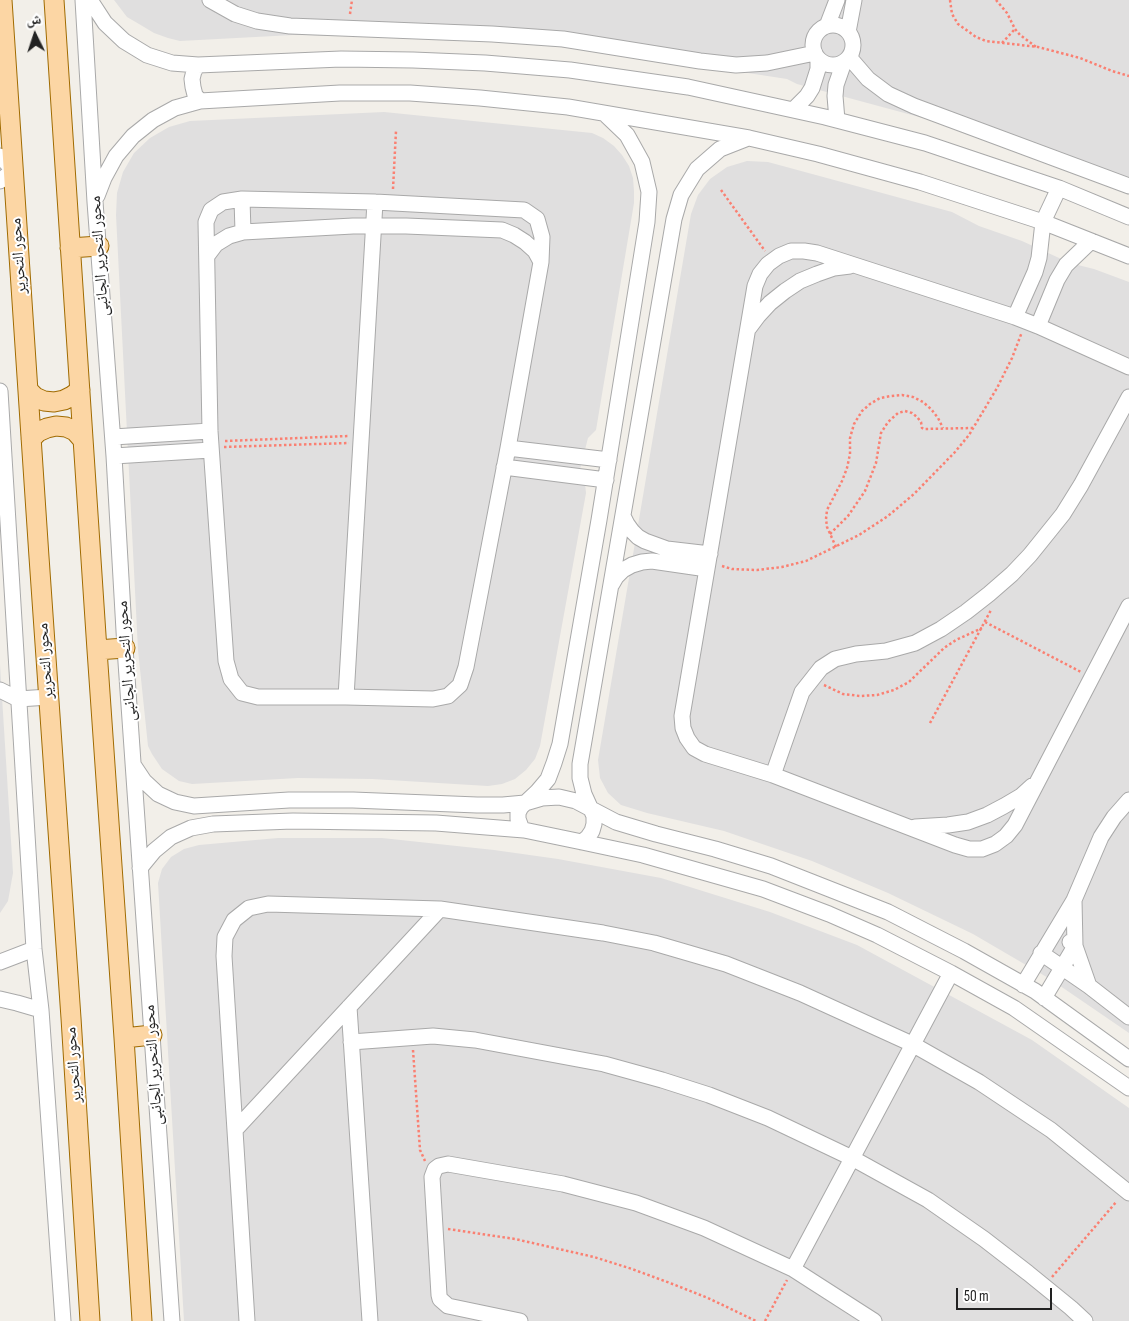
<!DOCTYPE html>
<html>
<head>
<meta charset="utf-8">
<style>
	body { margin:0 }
	#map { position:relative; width:1129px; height:1321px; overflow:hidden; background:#f2efe9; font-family:"Sofia Sans Condensed","Noto Naskh Arabic",sans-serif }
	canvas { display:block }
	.north { position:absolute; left:10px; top:10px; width:50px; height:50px; -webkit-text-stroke:4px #fff; paint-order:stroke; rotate:356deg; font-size:14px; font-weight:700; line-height:20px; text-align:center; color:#222 }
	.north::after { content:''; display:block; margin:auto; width:18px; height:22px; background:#222; clip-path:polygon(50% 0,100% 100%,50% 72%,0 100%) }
	.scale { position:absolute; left:956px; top:1288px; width:96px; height:22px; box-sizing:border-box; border:2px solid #222; border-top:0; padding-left:6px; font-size:15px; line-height:18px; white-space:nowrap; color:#222; -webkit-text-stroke:4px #fff; paint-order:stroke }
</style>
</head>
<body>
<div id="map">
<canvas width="1129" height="1321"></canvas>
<div class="north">ش</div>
<div class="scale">50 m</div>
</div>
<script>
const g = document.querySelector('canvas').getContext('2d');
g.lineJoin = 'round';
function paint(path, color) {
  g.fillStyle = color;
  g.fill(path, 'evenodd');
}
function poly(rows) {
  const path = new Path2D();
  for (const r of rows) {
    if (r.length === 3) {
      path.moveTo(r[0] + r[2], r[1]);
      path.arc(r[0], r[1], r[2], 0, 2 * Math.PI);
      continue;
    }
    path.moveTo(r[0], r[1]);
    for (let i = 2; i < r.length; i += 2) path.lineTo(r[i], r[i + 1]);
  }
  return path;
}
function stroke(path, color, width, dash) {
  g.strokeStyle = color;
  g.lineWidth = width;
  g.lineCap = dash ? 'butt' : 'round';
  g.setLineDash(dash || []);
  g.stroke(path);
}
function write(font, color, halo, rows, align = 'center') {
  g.font = font + ' "Sofia Sans Condensed","Noto Naskh Arabic",sans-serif';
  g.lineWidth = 4;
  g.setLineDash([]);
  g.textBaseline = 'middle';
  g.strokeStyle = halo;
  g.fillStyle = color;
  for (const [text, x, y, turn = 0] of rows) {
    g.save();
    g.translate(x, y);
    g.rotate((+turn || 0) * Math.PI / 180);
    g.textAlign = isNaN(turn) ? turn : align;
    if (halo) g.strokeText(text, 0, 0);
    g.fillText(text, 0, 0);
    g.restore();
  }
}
paint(poly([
	[114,0,1129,0,1129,190,960,128,797,84,787,79,598,50,456,39,378,36,293,35,180,41,168,38,154,33,139,24,127,17],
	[384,112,592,133,603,138,614,146,622,155,629,166,633,178,634,191,634,203,596,430,588,438,578,477,585,483,586,493,540,746,535,759,526,770,515,779,502,784,488,786,372,779,298,778,192,784,179,781,162,769,152,754,148,746,138,650,116,215,117,193,123,172,134,153,150,138,169,127,190,121],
	[747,161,768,162,952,212,979,226,1022,241,1070,263,1094,269,1129,282,1129,1033,1050,979,973,934,888,893,812,861,724,831,647,813,621,805,608,793,600,778,598,760,691,214,698,195,710,179,727,167],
	[0,665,13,873,8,901,0,913],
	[278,838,382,838,494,850,558,859,661,878,770,912,857,945,1032,1040,1129,1108,1129,1321,184,1321,158,883,162,869,171,857,184,849,199,845]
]), '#e0dfdf');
const minor = poly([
	[83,0,95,202,114,456,125,648,172,1321],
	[90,0,105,23,124,41,147,55,172,63,198,65,341,59,413,60,485,63,570,70,688,87,825,117,925,143,1059,188,1129,217],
	[210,0,235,14,257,21,290,26,492,34,563,39,700,61,736,65,767,63,815,53],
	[833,45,20],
	[827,26,837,0],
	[848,32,854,0],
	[849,57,868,79,888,94,914,106,1129,186],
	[198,65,194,71,192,79,193,87,195,95,200,101],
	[793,110,807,96,812,88,818,69,818,59],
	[837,120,835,96,836,85,844,62],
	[0,156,13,170,0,181],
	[97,196,104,178,116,156,133,136,153,120,175,108,200,101,340,93,410,93,480,98,568,107,749,138,818,154,920,182,1043,222,1129,256],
	[242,199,375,202,524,210,537,219,542,237,541,262,508,448,466,667,460,685,448,696,433,699,346,697,258,697,242,693,231,679,226,661,210,431,206,222,211,210,223,202,242,199],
	[242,199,243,232],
	[207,256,216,244,229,236,243,232,353,226,406,226,502,230,514,235,525,242,535,251,541,262],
	[1015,317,1035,272,1039,258,1043,222,1059,188],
	[1038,326,1057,280,1066,265,1091,241],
	[749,328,758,316,770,303,785,291,800,281,817,274,834,268,850,266],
	[1129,367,1038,326,1015,317,817,253,804,251,791,251,779,256,768,264,760,274,755,286,682,716,683,728,687,738,694,748,705,754,773,775,955,845,969,849,982,849,995,844,1006,836,1015,825,1129,606],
	[0,391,34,949,41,1010,63,1321],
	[113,437,210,431],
	[508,448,609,460],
	[114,456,211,450],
	[504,467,606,480],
	[623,516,627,524,632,531,638,537,645,541,667,549,710,554],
	[612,584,616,577,623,570,632,565,642,562,652,561,707,569],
	[0,690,18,699,49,697],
	[346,697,375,202],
	[134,766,144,781,158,794,175,802,194,806,289,800,353,800,477,805,503,805,525,803,542,798,559,797,576,801,616,822,656,834,715,849,771,866,888,912,964,951,1035,991,1129,1059],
	[773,775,802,692,821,668,835,659,856,654,886,651,915,643,941,629,966,612,989,594,1012,574,1030,555,1063,514,1081,485,1129,397],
	[915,827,948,825,968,822,987,815,1004,806,1021,796,1032,786],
	[524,830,521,827,518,819,518,813,521,807,537,792,548,779,554,763,560,744,599,520,647,222,649,192,642,162,627,135,605,114],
	[582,842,588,837,592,831,594,824,594,816,584,794,580,778,580,764,674,219,681,195,697,169,720,149,748,138],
	[140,868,154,851,171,837,191,828,213,824,293,821,436,823,524,830,582,842,643,855,763,889,829,914,877,935,951,973,1014,1008,1129,1088],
	[1041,953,1089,986,1129,1017],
	[0,962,34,949],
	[1023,985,1074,900],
	[1089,986,1075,946,1074,900,1101,837,1114,817,1129,800],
	[1044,998,1075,946,1070,942],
	[0,999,17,1003,41,1010],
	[349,1007,370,1321],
	[351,1042,433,1036,475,1040,604,1064,662,1080,709,1095,768,1118,852,1158,928,1200,984,1239,1028,1273,1071,1308,1085,1321],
	[235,1130,440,909],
	[793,1269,951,973],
	[247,1321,224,956,225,937,234,920,249,908,268,904,440,909,603,933,654,943,726,964,800,993,912,1044,979,1082,1051,1130,1129,1193],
	[520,1321,448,1306,440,1299,439,1295,432,1177,435,1169,439,1166,448,1164,563,1184,636,1203,704,1228,793,1269,874,1321]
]);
const major = poly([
	[2,0,39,557,71,1018,90,1321],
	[54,0,97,650,124,1038,142,1321],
	[70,248,99,246],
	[28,390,35,397,44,401,54,402,64,400,72,396,80,390],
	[31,439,38,432,47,428,56,426,66,427,75,431,82,439],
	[97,650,125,648],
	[124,1038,152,1035]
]);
stroke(minor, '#a9a9a9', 17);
stroke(major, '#a06b00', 21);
stroke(poly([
	[950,0,952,14,958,24,976,37,986,41,1038,47,1080,58,1112,71,1129,76],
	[996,0,1007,13,1015,29,1020,35,1036,47],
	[350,14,352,0],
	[1002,43,1015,29],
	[393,189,396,131],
	[721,190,765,251],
	[225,441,349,436],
	[224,447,349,443],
	[830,534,848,516,865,491,876,463,881,433,888,422,898,413,905,411,912,413,917,417,921,422,922,428,924,429,973,428],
	[836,547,827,527,826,519,827,510,842,481,847,468,850,454,850,438,854,424,862,411,870,404,880,398,891,396,902,395,913,397,923,402,931,409,938,418,943,428],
	[722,566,732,569,757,570,782,567,806,561,859,535,888,516,914,494,955,452,969,435,997,388,1012,358,1022,332],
	[985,622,1081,672],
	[824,685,843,694,860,696,877,695,894,690,909,682,944,648,956,640,982,628],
	[930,723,991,610],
	[413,1050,420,1150,425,1161],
	[448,1229,515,1239,594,1257,632,1269,670,1283,708,1298,756,1321],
	[1052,1277,1117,1201],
	[765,1321,787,1280]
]), '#fa8072', 2.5, [2.5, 2.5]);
stroke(minor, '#fff', 15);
stroke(major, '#fcd6a4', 19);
write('16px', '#222', '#fff', [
	["محور التحرير",19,256,-94],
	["محور التحرير الجانبى",100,256,-94],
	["محور التحرير",46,661,-94],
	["محور التحرير الجانبى",127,661,-94],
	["محور التحرير",74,1065,-94],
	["محور التحرير الجانبى",154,1065,-94]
]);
</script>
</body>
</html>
